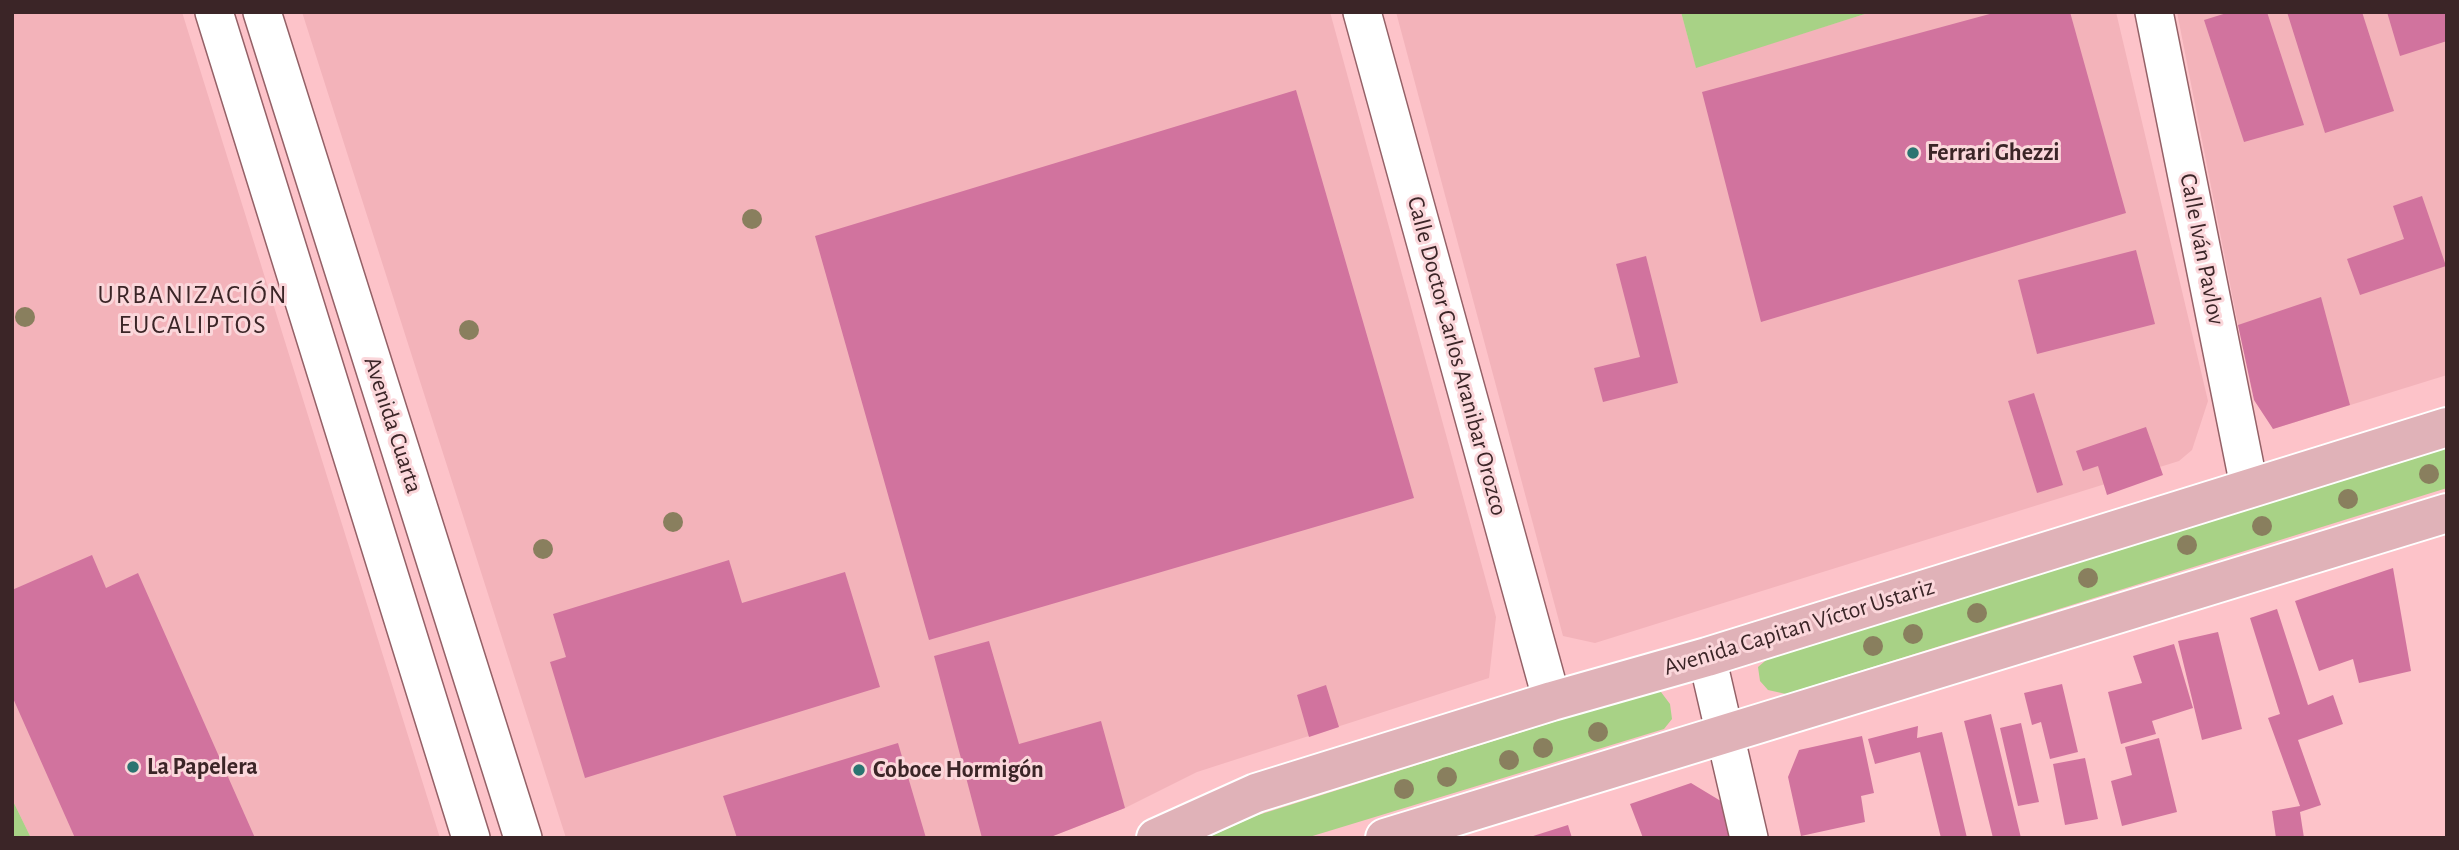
<!DOCTYPE html>
<html>
<head>
<meta charset="utf-8">
<style>
	body { margin:0 }
	#map { position:relative; width:2459px; height:850px; overflow:hidden; background:#fdc3c9; font-family:"Alegreya Sans",sans-serif }
	canvas { display:block }
	.frame { position:absolute; inset:0; border:14px solid #3b2527; pointer-events:none }
</style>
</head>
<body>
<div id="map">
<canvas width="2459" height="850"></canvas>
<div class="frame"></div>
</div>
<script>
const g = document.querySelector('canvas').getContext('2d');
g.lineJoin = 'round';
function paint(path, color) {
  g.fillStyle = color;
  g.fill(path, 'evenodd');
}
function poly(rows) {
  const path = new Path2D();
  for (const r of rows) {
    path.moveTo(r[0], r[1]);
    for (let i = 2; i < r.length; i += 2) path.lineTo(r[i], r[i + 1]);
  }
  return path;
}
function stroke(path, color, width, dash) {
  g.strokeStyle = color;
  g.lineWidth = width;
  g.lineCap = dash ? 'butt' : 'round';
  g.setLineDash(dash || []);
  g.stroke(path);
}
function write(font, color, halo, rows, align = 'center') {
  g.font = font + ' "Alegreya Sans",sans-serif';
  g.lineWidth = 6;
  g.setLineDash([]);
  g.textBaseline = 'middle';
  g.strokeStyle = halo;
  g.fillStyle = color;
  for (const [text, x, y, turn = 0] of rows) {
    g.save();
    g.translate(x, y);
    g.rotate((+turn || 0) * Math.PI / 180);
    g.textAlign = isNaN(turn) ? turn : align;
    if (halo) g.strokeText(text, 0, 0);
    g.fillText(text, 0, 0);
    g.restore();
  }
}
paint(poly([
	[12,12,182,12,440,838,31,838,12,799],
	[302,12,1330,12,1496,617,1489,678,1197,772,1125,808,1048,838,566,838],
	[1396,12,1681,12,1696,67,1871,12,2116,12,2208,401,2192,450,2179,461,1595,643,1563,636],
	[2177,12,2447,12,2447,375,2273,429,2238,325]
]), '#f3b3ba');
paint(poly([
	[1681,12,1871,12,1696,68],
	[2447,446,2447,488,1786,694,1768,690,1760,681,1758,667,1771,656],
	[1649,692,1661,692,1670,704,1672,719,1664,729,1306,838,1207,838,1255,816],
	[12,799,31,838,12,838]
]), '#a8d286');
paint(poly([
	[1997,12,2070,12,2126,213,1761,322,1702,92],
	[2230,12,2267,12,2304,125,2244,142,2204,20],
	[2287,12,2362,12,2394,111,2325,133],
	[2387,12,2447,12,2447,41,2400,56],
	[1296,90,1414,498,929,640,815,236],
	[2422,196,2446,266,2360,295,2347,259,2404,239,2393,206],
	[2136,250,2155,324,2037,354,2018,280],
	[1646,256,1678,383,1603,402,1594,368,1640,357,1616,264],
	[2321,297,2350,405,2273,429,2254,400,2238,325],
	[2034,393,2063,485,2037,493,2008,401],
	[2146,427,2163,475,2107,495,2098,466,2083,471,2076,451],
	[92,555,106,588,138,573,255,838,75,838,12,696,12,590],
	[729,560,742,603,845,572,880,687,585,778,550,662,566,657,553,614],
	[2393,568,2411,671,2359,683,2353,659,2319,671,2295,601],
	[2277,609,2308,705,2333,695,2343,724,2298,740,2321,805,2300,812,2304,838,2276,838,2272,811,2300,806,2268,718,2280,714,2250,618],
	[2218,632,2242,729,2202,740,2178,641],
	[989,641,1019,744,1101,721,1125,808,1048,838,982,838,934,656],
	[2174,644,2193,708,2152,721,2156,734,2121,744,2108,692,2142,683,2133,656],
	[2062,684,2078,752,2050,759,2041,722,2032,725,2024,693],
	[1326,685,1339,727,1309,737,1297,695],
	[1991,714,2021,838,1993,838,1964,721],
	[2021,723,2039,802,2018,806,2000,728],
	[1918,726,1917,738,1942,732,1967,838,1941,838,1920,752,1875,764,1868,739],
	[1862,736,1874,793,1861,796,1865,822,1801,836,1788,777,1799,750],
	[2159,738,2177,812,2122,826,2111,781,2132,775,2125,747],
	[898,743,926,838,737,838,723,796],
	[2085,758,2098,819,2065,825,2053,764],
	[1691,783,1729,806,1739,838,1643,838,1630,804],
	[1568,825,1572,838,1530,838,1530,837]
]), '#d1739e');
const street = poly([
	[214,12,471,838],
	[262,12,523,838],
	[1362,12,1552,701],
	[2154,12,2249,486],
	[1707,657,1749,838]
]);
const primary = poly([
	[1156,838,1256,793,1552,701,1707,657,2447,427],
	[1385,838,2447,513]
]);
stroke(street, '#946167', 40);
stroke(primary, '#fff', 42);
stroke(street, '#fff', 37);
stroke(primary, '#e0b2b8', 38);
g.fillStyle = '#897f5e';
for (const [x, y] of [
	[752,219],
	[25,317],
	[469,330],
	[2429,474],
	[2348,499],
	[673,522],
	[2262,526],
	[2187,545],
	[543,549],
	[2088,578],
	[1977,613],
	[1913,634],
	[1873,646],
	[1598,732],
	[1543,748],
	[1509,760],
	[1447,777],
	[1404,789]
]) {
  g.beginPath();
  g.arc(x, y, 10, 0, 2 * Math.PI);
  g.fill();
}
for (const [x, y, r, color] of [
	[1913,153,7,"#2a7471"],
	[133,767,7,"#2a7471"],
	[859,770,7,"#2a7471"]
]) {
  const dot = new Path2D();
  dot.arc(x, y, r, 0, 2 * Math.PI);
  g.fillStyle = color;
  g.fill(dot);
  stroke(dot, '#fbd7db', 2.5);
}
write('bold 24px', '#3b2527', '#fbd7db', [
	["Ferrari Ghezzi",1927,153],
	["La Papelera",147,767],
	["Coboce Hormigón",873,770]
], 'left');
write('24px', '#3b2527', '#fbd7db', [
	["Calle Iván Pavlov",2202,249,79],
	["Calle Doctor Carlos Aranibar Orozco",1457,356,75],
	["Avenida Cuarta",393,425,72],
	["Avenida Capitan Víctor Ustariz",1799,627,-17]
]);
g.letterSpacing = '2px';
write('26px', '#3b2527', '#fbd7db', [
	["URBANIZACIÓN",193,295],
	["EUCALIPTOS",193,325]
]);
g.letterSpacing = '0px';
</script>
</body>
</html>
